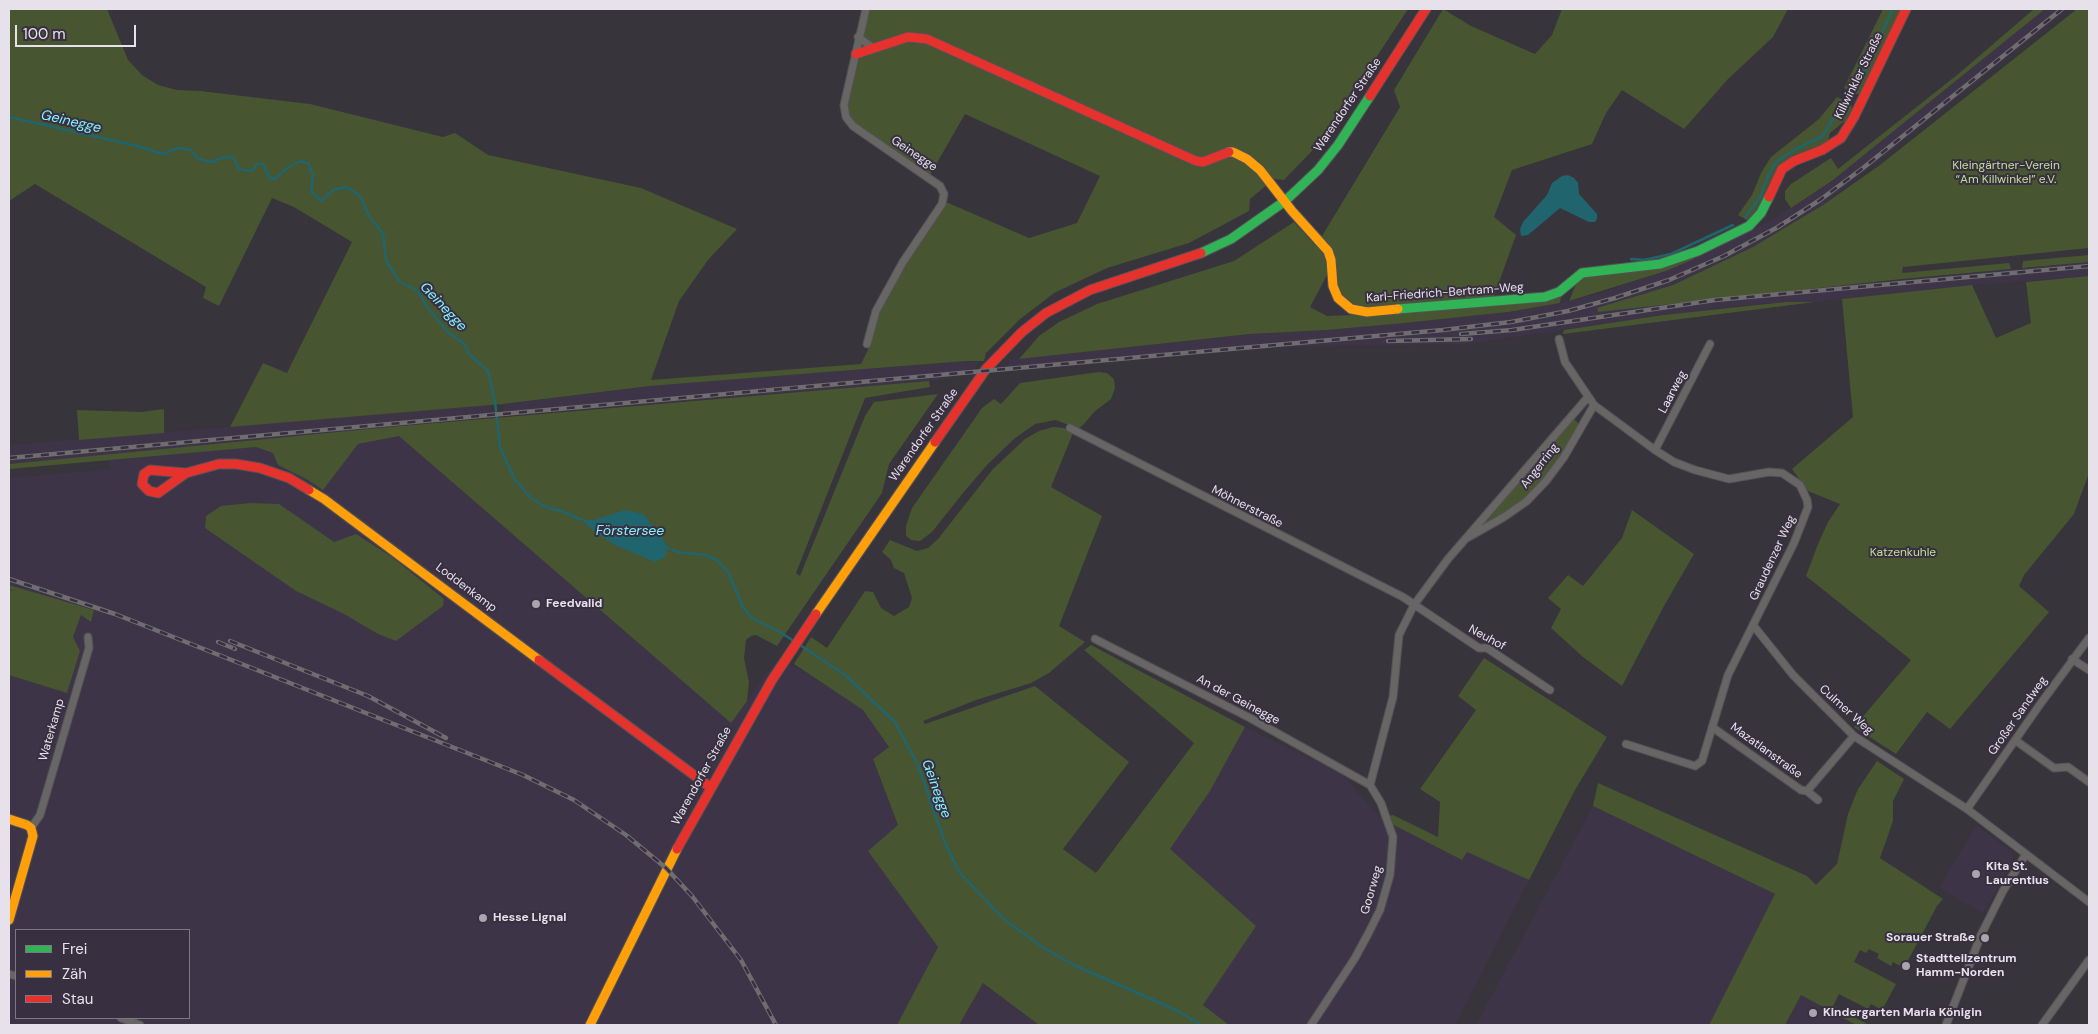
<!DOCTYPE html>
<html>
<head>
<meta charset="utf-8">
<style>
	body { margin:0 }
	#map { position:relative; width:2098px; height:1034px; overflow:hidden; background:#38343c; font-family:"DM Sans",sans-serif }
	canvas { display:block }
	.frame { position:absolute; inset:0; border:10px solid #e6e1eb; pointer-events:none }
	.legend { position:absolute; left:15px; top:929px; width:175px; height:90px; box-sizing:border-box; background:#383040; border:1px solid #7e7784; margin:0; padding:6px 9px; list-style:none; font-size:15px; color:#e6e1eb }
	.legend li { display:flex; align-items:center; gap:10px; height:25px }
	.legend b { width:25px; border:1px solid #7e7784 }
	.scale { position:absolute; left:15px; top:25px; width:121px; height:22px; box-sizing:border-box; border:2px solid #e6e1eb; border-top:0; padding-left:6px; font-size:15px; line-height:18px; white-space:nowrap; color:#e6e1eb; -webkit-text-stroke:4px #383040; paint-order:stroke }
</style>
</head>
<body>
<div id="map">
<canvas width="2098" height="1034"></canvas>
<div class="frame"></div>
<ul class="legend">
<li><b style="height:6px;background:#30b455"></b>Frei</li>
<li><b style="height:6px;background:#ff9f0a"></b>Zäh</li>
<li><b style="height:6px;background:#e5322d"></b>Stau</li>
</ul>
<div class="scale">100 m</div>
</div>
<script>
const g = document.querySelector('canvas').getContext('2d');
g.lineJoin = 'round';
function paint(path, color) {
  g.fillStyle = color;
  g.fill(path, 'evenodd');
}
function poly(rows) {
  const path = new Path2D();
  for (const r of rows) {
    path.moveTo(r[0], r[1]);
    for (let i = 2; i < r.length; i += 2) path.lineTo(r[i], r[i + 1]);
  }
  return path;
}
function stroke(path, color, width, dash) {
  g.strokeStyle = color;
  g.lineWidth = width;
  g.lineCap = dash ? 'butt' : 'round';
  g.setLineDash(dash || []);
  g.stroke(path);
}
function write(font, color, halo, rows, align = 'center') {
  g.font = font + ' "DM Sans",sans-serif';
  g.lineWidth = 4;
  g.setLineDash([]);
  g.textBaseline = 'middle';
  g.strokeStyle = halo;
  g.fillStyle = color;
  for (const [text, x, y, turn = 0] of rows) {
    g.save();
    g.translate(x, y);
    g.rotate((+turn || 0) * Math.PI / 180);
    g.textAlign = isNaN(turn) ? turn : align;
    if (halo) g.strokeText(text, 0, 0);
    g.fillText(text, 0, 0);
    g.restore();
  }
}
paint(poly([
	[2045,9,2068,9,1823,205,1753,247,1673,285,1597,309,2089,262,2089,276,1972,285,1815,302,1786,302,1739,306,1663,315,1467,344,1277,347,1004,371,1011,360,1250,334,1327,330,1508,312,1560,303,1597,294,1666,271,1692,260,1779,216,1833,180],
	[966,361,979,362,971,374,929,381,504,416,503,404,650,386],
	[491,405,492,417,390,427,730,722,777,660,800,669,863,710,889,747,873,759,898,825,869,851,938,947,1039,1025,9,1025,9,478,110,469,110,455,9,464,9,445],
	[16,930,189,930,189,1018,16,1018],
	[1245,727,1341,773,1380,818,1462,860,1467,852,1529,880,1455,1025,1229,1025,1203,1006,1170,849,1210,791],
	[1593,806,1775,894,1709,1025,1476,1025],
	[1977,825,2011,852,2013,859,1983,913,1939,888],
	[1801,995,1814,1002,1856,1025,1785,1024]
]), '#3d3447');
paint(poly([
	[9,9,107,9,128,60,142,75,158,85,177,90,200,91,310,104,443,137,455,133,488,155,641,188,737,229,708,260,679,301,651,380,861,364,869,348,879,311,906,263,946,202,1029,238,1077,223,1100,176,965,114,930,175,853,123,846,110,867,9,1408,9,1330,128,1311,152,1284,180,1274,179,1250,199,1249,211,1189,243,1107,268,1054,293,1019,320,986,353,984,361,966,361,650,386,503,404,230,427,263,363,287,373,352,242,294,207,272,198,219,306,203,298,206,287,35,184,9,201],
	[1443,9,1471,26,1535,54,1552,35,1562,9,1788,9,1773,37,1728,79,1684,129,1622,90,1606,113,1592,144,1512,170,1494,217,1516,235,1493,299,1368,308,1354,305,1341,296,1335,282,1334,262,1310,307,1327,316,1378,314,1561,296,1560,303,1508,312,1404,323,1327,330,1250,334,1019,359,1039,336,1059,322,1097,304,1234,261,1294,222,1316,246,1400,107,1394,90],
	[1883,9,1902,9,1861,94,1854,94,1844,88],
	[2034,9,2045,9,1833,180,1791,208,1785,199,1785,191,1791,184,1831,158,1838,169,1957,75],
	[2077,9,2089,9,2089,248,1903,267,1902,273,2009,263,2011,269,1902,279,1598,312,1597,308,1673,285,1753,247,1823,205,1880,165],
	[1837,97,1851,104,1852,110,1846,120,1830,133,1828,141,1824,145,1795,155,1786,161,1777,169,1765,199,1752,217,1747,220,1738,215,1752,195,1761,173,1771,157,1819,119],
	[1699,255,1692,260,1666,271,1569,301,1577,282,1587,275,1659,268],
	[2089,255,2089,262,2022,268,2023,261],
	[2089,276,2089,473,2074,514,2024,575,2019,586,2049,612,1950,729,1927,712,1896,754,1854,727,1911,660,1806,576,1818,544,1828,522,1840,504,1808,491,1792,469,1853,417,1842,299,1972,285,1996,338,2031,323,2026,282],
	[1786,302,1815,302,1563,334,1564,330,1663,315],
	[1099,372,1107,373,1114,379,1115,388,1111,399,1094,412,1083,425,1078,429,1056,420,1035,424,1014,439,987,465,963,493,932,532,920,541,911,540,906,536,906,526,912,508,982,408,994,399,1001,404,1020,383],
	[929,381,930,387,865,398,796,573,800,576,865,416,874,402,938,394,889,464,882,493,777,646,756,635,751,636,746,640,744,658,749,682,747,701,731,723,399,436,358,444,323,490,306,479,278,465,273,453,256,447,9,469,9,464,389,427],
	[164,409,164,433,79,440,77,410,141,412],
	[1575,420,1579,424,1565,451,1543,480,1516,506,1484,524,1571,421],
	[1053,427,1064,428,1073,433,1051,487,1102,516,1059,626,1085,642,1049,673,1031,683,976,700,923,721,925,724,1035,686,1129,762,1063,849,1096,873,1194,743,1084,650,1091,645,1245,727,1210,791,1170,849,1256,926,1203,1005,1229,1025,1039,1025,983,983,959,1025,897,1025,938,947,868,851,898,825,873,759,889,747,863,710,794,664,811,637,827,648,865,591,873,592,881,608,894,616,909,607,912,598,904,573,894,568,891,560,882,552,890,540,917,551,928,548,938,539,993,469,1025,439,1039,431],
	[250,503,279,504,334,542,356,534,392,557,444,599,443,606,396,641,378,634,344,614,296,591,205,528,206,516,221,506],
	[1632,510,1694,554,1664,606,1622,686,1583,657,1551,628,1561,609,1548,598,1568,575,1583,586,1622,538],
	[9,585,94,610,91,622,81,615,73,637,80,651,67,693,9,675,9,590,16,591,9,589],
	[1484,658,1607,737,1575,790,1529,880,1467,852,1462,860,1380,818,1393,815,1438,837,1440,802,1420,789,1476,710,1458,696],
	[1877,761,1904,779,1893,801,1893,821,1880,858,1943,899,1937,906,1904,968,1893,962,1891,966,1877,958,1879,954,1869,949,1866,953,1860,950,1854,962,1896,984,1882,1010,1871,1004,1868,1009,1839,994,1833,1006,1869,1025,1856,1025,1801,995,1785,1025,1709,1025,1775,894,1593,806,1598,783,1807,876,1816,885,1837,864,1848,814,1858,789]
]), '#475531');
paint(poly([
	[1568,175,1574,178,1578,183,1579,194,1597,214,1597,219,1595,222,1589,222,1560,208,1528,235,1521,236,1520,229,1523,222,1547,195,1552,183,1562,176],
	[625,510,643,514,661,535,667,547,665,557,655,562,617,546,597,534,582,520,594,520]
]), '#20656d');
stroke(poly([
	[9,117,137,146,163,154,177,148,191,150,198,159,212,162,224,157,234,158,239,169,252,171,257,164,263,164,270,178,275,179,287,168,301,161,309,164,313,176,311,192,321,201,333,190,347,187,360,196,369,216,383,234,386,260,399,281,418,291,427,307,447,331,464,344,470,355,488,371,495,402,500,447,515,480,531,498,546,507,564,512,582,520],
	[1745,217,1760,197,1769,174,1777,161,1794,150,1823,136,1837,112,1858,83,1893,9],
	[1631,259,1644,260,1671,254,1733,225],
	[667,547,677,552,705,555,717,560,728,572,743,607,752,618,780,632,844,674,895,722,918,765,945,843,959,872,1006,921,1044,948,1072,964,1178,1011,1201,1025]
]), '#20656d', 2.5);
const street = poly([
	[866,9,844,105,846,117,853,126,940,186,944,194,942,204,903,262,876,311,867,344],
	[858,37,873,48],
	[1559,339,1565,362,1594,405,1655,450,1674,462,1695,470,1729,479,1769,472,1782,473,1800,485,1807,500,1808,507,1794,543,1728,675,1702,761,1695,766,1626,744],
	[1070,428,1403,597,1479,648,1487,648,1550,690],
	[1655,450,1710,344],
	[1467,538,1504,517,1527,501,1546,481,1564,457,1594,405],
	[1753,625,1793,675,1854,736,1967,809,2089,902],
	[1095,639,1250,718,1370,785],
	[2072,659,2089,670],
	[1712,727,1801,790,1807,791,1854,736],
	[2015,740,2054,768,2068,767,2089,782],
	[1807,791,1818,800],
	[1967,809,2041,703,2089,638],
	[31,828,40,815,89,648,88,637],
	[9,974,16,976],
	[121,1018,140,1025],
	[1311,1025,1355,958,1368,934,1380,910,1390,875,1393,837,1381,803,1370,785,1393,697,1399,635,1414,605,1448,559,1588,397],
	[1946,1025,1981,935,2003,891,2026,854],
	[2042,1025,2089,960]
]);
const fast = poly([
	[1201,253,1231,239,1285,201,1318,170,1338,145,1370,96],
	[1398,309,1545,297,1559,292,1582,273,1660,264,1698,251,1749,226,1761,213,1769,197]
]);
const slow = poly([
	[1229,152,1233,152,1247,159,1260,170,1292,211,1328,251,1331,260,1333,286,1338,298,1351,309,1367,312,1398,309],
	[309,490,324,499,539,660],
	[816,614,935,442],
	[9,819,27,825,31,828,33,836,9,920],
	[590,1025,677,849]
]);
const jam = poly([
	[856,54,908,37,927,39,1196,161,1203,162,1229,152],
	[1370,96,1426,9],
	[1769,197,1782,169,1794,161,1822,150,1841,138,1854,117,1906,9],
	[935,442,986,369,1022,332,1046,313,1090,290,1201,253],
	[186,473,158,493,149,491,142,484,144,474,150,470,186,473,219,464,236,464,260,468,289,478,309,490],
	[539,660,710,787],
	[677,849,772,680,816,614]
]);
stroke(street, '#545157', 9);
stroke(fast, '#545157', 11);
stroke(slow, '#545157', 11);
stroke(jam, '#545157', 11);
stroke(street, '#686565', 7);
stroke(fast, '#30b455', 9);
stroke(slow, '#ff9f0a', 9);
stroke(jam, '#e5322d', 9);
const rail = poly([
	[1461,334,1512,330,1715,300,2089,266],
	[1388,341,1471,339],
	[9,458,1443,330,1511,322,1568,311,1615,298,1669,280,1724,256,1778,227,1820,200,1863,168,2062,9],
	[9,579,115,614,523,775,574,800,626,835,666,868,692,896,741,960,776,1025],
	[230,641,368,696,446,738],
	[218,642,235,649]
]);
stroke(rail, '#6f6d6f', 4.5);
stroke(rail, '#383040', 2.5, [8]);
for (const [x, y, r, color] of [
	[536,604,5,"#a9a4ae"],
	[1976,874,5,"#a9a4ae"],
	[483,918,5,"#a9a4ae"],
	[1985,938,5,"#a9a4ae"],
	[1906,966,5,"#a9a4ae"],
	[1813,1013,5,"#a9a4ae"]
]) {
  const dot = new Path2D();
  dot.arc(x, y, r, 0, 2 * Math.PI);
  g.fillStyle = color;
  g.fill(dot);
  stroke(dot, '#383040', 2);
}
write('12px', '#e6e1eb', '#383040', [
	["Killwinkler Straße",1859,76,-64],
	["Warendorfer Straße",1348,105,-56],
	["Geinegge",914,154,34],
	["Karl-Friedrich-Bertram-Weg",1445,293,-4],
	["Laarweg",1673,392,-62],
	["Warendorfer Straße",924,435,-55],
	["Angerring",1540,466,-52],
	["Möhnerstraße",1247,507,27],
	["Graudenzer Weg",1773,558,-65],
	["Loddenkamp",466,588,37],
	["Neuhof",1487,638,28],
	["An der Geinegge",1238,700,28],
	["Culmer Weg",1846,710,42],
	["Großer Sandweg",2018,716,-55],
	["Waterkamp",52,730,-74],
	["Mazatlanstraße",1766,751,36],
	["Warendorfer Straße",702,776,-61],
	["Goorweg",1372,890,-74]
]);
write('12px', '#c0df95', '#383040', [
	["Kleingärtner-Verein",2006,166],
	["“Am Killwinkel” e.V.",2006,180],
	["Katzenkuhle",1903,553]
]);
write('bold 12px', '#e6e1eb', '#383040', [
	["Feedvalid",546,604],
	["Kita St.",1986,867],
	["Laurentius",1986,881],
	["Hesse Lignal",493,918],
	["Sorauer Straße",1975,938,"right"],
	["Stadtteilzentrum",1916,959],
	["Hamm-Norden",1916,973],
	["Kindergarten Maria Königin",1823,1013]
], 'left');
write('italic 14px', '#83f1fd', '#383040', [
	["Geinegge",71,122,13],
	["Geinegge",443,307,47],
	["Förstersee",630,531],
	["Geinegge",936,789,70]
]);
</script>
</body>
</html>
